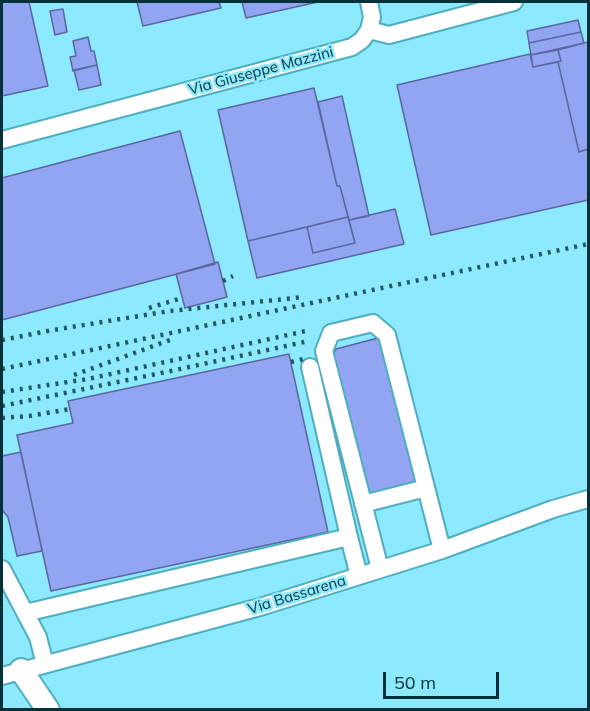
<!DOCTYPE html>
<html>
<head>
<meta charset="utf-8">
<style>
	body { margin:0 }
	#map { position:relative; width:590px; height:711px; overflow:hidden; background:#8deafe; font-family:Mulish,sans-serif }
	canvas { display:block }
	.frame { position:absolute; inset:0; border:3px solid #063139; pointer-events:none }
	.scale { position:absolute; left:383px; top:672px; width:116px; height:27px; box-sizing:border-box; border:3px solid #063139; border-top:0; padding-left:8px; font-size:18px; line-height:21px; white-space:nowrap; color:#063139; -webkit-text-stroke:4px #8deafe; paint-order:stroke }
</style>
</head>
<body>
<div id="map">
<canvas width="590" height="711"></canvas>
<div class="frame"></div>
<div class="scale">50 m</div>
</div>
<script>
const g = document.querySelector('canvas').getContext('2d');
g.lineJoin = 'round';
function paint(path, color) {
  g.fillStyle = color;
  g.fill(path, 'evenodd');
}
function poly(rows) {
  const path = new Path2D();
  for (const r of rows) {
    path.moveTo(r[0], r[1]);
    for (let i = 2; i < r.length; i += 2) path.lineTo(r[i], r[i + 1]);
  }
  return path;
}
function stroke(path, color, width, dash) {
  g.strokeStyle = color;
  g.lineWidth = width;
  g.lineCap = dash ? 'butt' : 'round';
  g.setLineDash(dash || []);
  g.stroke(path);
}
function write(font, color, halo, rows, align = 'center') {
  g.font = font + ' Mulish,sans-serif';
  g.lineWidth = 5;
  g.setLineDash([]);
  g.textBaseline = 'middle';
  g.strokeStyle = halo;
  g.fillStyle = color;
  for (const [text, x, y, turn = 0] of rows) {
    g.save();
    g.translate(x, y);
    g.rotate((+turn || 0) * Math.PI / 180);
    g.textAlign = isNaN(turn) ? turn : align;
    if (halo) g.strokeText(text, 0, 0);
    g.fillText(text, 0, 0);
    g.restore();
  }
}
const building = poly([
	[2,2,29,2,48,86,2,96,2,2],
	[137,2,219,2,221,8,143,26,137,2],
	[242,2,318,2,246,18,242,2],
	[63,9,67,32,55,35,50,11,63,9],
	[578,20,581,32,529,43,527,31,578,20],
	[581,32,584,43,531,55,529,43,581,32],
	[88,37,91,51,94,51,97,65,73,71,70,57,76,56,73,41,88,37],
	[588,42,588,149,579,152,558,62,561,61,558,50,588,42],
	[558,50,561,61,533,67,531,55,558,50],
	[530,54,533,67,558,62,579,152,588,149,588,200,431,235,397,85,530,54],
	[97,65,101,85,79,90,74,70,97,65],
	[314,88,337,186,340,186,348,217,248,241,218,110,314,88],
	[342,96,369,216,349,220,340,186,337,186,318,102,342,96],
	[180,131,215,264,2,320,2,178,180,131],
	[395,209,404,244,257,278,248,241,307,227,313,253,355,243,349,220,395,209],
	[348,217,355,243,313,253,307,227,348,217],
	[218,262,227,297,185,308,176,274,218,262],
	[378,338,383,342,419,484,369,497,332,355,336,349,378,338],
	[289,354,328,532,51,591,17,435,73,423,68,401,289,354],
	[21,452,42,551,17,556,8,517,2,510,2,456,21,452]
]);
paint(building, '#92a5f3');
stroke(building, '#59669f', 1.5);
const minor = poly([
	[369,2,372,17,369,30],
	[2,140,352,47,362,40,369,30,389,35,514,2],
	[310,367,349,537,359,576],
	[363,504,426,488],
	[2,569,38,637,45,664],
	[380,569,324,351,331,333,373,323,387,335,442,550],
	[25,613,349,537],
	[2,676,260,607,442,550,553,509,588,499]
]);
const major = poly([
	[21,670,48,710]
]);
stroke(minor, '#4fadc0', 20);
stroke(major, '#4fadc0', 26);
stroke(minor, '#fff', 16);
stroke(major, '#fff', 22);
stroke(poly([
	[223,281,233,276],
	[149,308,182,298],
	[2,340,53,330,170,311,304,297],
	[291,362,307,358],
	[2,369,588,244],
	[74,375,170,340],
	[2,392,88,379,306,331],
	[2,406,166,372,309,341],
	[2,418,29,416,70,409]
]), '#225762', 4.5, [3, 6]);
write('15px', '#063139', '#8deafe', [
	["Via Giuseppe Mazzini",261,71,-15],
	["Via Bassarena",297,595,-17]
]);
</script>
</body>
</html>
